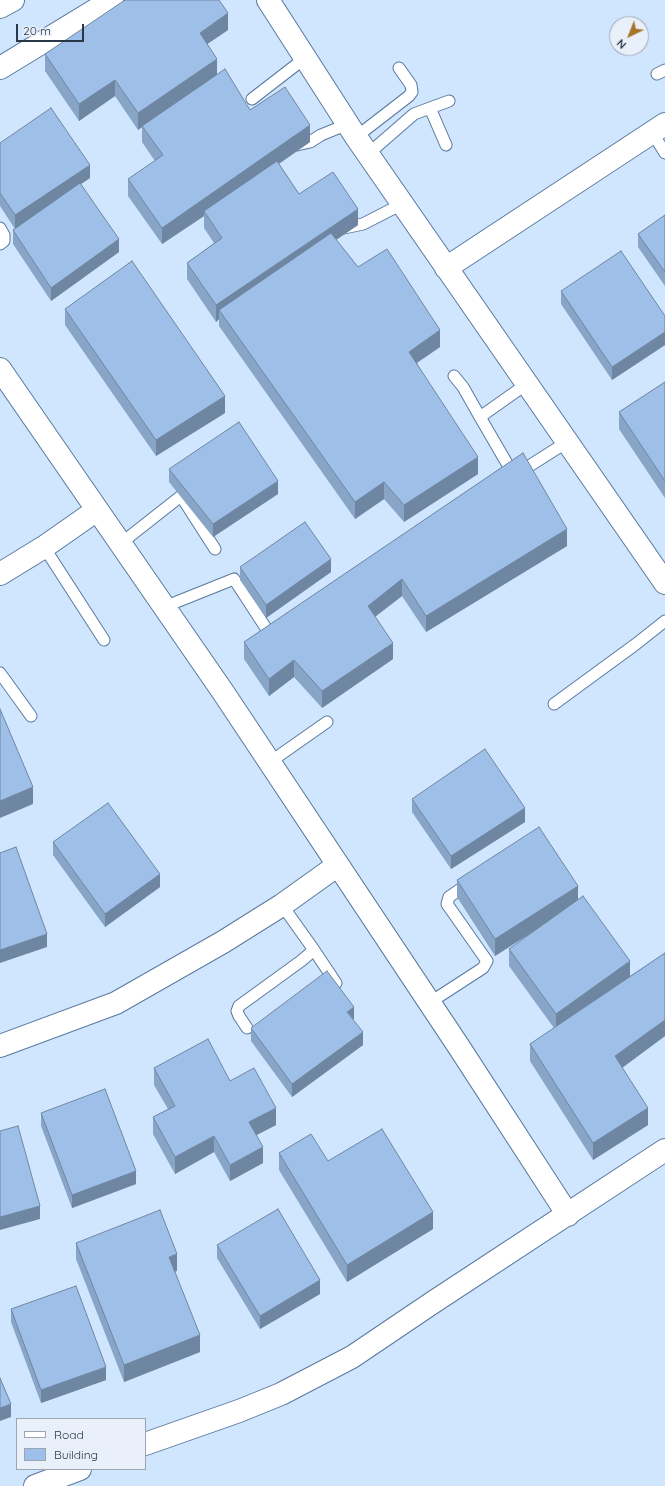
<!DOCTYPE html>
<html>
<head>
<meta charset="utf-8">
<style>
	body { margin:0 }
	#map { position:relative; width:665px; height:1486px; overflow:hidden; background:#d0e5fe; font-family:Quicksand,sans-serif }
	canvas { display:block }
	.legend { position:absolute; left:16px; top:1418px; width:130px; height:52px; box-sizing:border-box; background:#e9f0f9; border:1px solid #9ca6b2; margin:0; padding:5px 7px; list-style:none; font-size:12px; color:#293747 }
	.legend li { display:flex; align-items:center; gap:8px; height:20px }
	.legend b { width:20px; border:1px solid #9ca6b2 }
	.north { position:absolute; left:609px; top:16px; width:40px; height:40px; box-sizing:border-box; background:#e9f0f9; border:1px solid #9ca6b2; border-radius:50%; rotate:223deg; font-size:11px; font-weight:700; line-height:16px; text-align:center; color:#293747 }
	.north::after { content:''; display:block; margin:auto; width:14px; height:18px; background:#a7742b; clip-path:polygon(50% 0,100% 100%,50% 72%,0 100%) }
	.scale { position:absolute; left:16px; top:24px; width:68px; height:18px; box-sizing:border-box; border:2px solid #293747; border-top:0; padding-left:5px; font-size:12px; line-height:14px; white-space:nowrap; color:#293747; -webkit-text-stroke:3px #e9f0f9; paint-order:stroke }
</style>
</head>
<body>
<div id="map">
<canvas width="665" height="1486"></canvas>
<ul class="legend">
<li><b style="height:5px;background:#fff"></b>Road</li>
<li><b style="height:11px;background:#9ec0e8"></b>Building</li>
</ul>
<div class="north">N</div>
<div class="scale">20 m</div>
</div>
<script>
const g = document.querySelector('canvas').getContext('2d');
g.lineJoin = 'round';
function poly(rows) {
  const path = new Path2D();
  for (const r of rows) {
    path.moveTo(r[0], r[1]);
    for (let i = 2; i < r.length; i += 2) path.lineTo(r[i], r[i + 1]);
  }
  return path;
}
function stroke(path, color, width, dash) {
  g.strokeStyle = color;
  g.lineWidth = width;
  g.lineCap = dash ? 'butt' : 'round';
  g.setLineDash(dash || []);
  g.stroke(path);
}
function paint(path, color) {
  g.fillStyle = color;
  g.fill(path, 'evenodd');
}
const lane = poly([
	[657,74,665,70],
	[252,99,305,58],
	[430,108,449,101],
	[652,132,665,153],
	[356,137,409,96,412,92,411,85,399,68],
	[297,145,310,142,321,135,348,124],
	[368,154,414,114,430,108,446,145],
	[0,228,4,235,4,241,0,244],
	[344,228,363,224,402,204],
	[454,376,463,387,480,417],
	[528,383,480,417,509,467,515,472,523,470,567,442],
	[120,544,181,496,215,549],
	[44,547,104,640],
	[164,607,234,579,273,639],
	[0,673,31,716],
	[554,704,636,644,665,621],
	[270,762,327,722],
	[314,950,336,983],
	[429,1003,483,968,487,961,447,904,449,897,469,883],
	[247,1028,239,1016,237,1011,239,1006,301,961,314,950,282,905]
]);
const street = poly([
	[268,0,356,137,665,583],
	[0,7,13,0],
	[0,68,112,0],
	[446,268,665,124],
	[0,369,223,692,459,1047,568,1215],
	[0,574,44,547,97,510],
	[0,1046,116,1003,223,942,282,905,338,865],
	[145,1444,239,1411,281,1394,352,1357,432,1303,665,1150],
	[35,1486,80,1469]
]);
stroke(lane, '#59799e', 13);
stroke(street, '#59799e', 24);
stroke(lane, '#fff', 11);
stroke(street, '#fff', 22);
paint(poly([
	[228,30,207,44,217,74,250,110,310,142,279,164,299,194,358,225,336,240,358,267,440,347,417,363,478,474,404,522,384,499,355,519,219,326,219,319,216,322,187,279,187,263,214,243,204,228,204,216,162,244,128,196,128,179,155,161,142,142,142,126,138,130,115,96,79,121,45,71,45,54],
	[0,143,90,178,80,184,119,252,51,301,13,244,13,230,15,229,0,206],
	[665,215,665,286,638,247,638,234],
	[561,291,665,316,665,345,612,380,561,304],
	[65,309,225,413,156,456,65,325],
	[665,382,665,498,619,429,619,412],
	[523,453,567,546,426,632,402,596,375,617,393,659,322,708,294,677,269,696,244,659,244,642],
	[169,469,278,494,213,537,169,482],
	[240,567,331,572,266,618,240,580],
	[412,799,525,822,451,869,412,812],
	[53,842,160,887,105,927,53,855],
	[457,880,578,899,630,976,665,953,665,1036,622,1068,648,1125,593,1160,530,1061,530,1044,554,1028,509,966,509,949,537,929,495,956,457,897],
	[251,1028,363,1045,292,1097,251,1041],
	[154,1068,230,1081,276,1125,256,1135,263,1163,230,1181,214,1152,175,1174,153,1134,153,1117,168,1109,154,1085],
	[41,1113,136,1184,72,1208,41,1126],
	[279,1153,328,1161,433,1229,347,1282,279,1170],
	[76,1243,177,1271,175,1271,200,1352,124,1382,76,1259],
	[217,1245,320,1294,260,1329,217,1258],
	[11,1309,106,1380,41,1403,11,1322]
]), '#88a5c8');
paint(poly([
	[228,13,228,30,200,49,200,33],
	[217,59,217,75,138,130,138,113],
	[115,80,115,96,79,121,79,104],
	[310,125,310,142,206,214,204,211,204,216,162,244,162,228],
	[90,165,90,178,15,229,15,215],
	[358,209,358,225,224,316,219,310,219,319,216,322,216,305],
	[119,239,119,252,51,301,51,288],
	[440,330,440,347,409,368,409,352],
	[665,332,665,345,612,380,612,367],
	[225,396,225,413,156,456,156,440],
	[478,457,478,474,404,522,404,505],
	[278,481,278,494,213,537,213,524],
	[384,482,384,499,355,519,355,502],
	[567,529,567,546,426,632,426,616],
	[331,559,331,572,266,618,266,605],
	[402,579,402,596,368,622,368,606],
	[393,643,393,659,322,708,322,691],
	[294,660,294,677,269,696,269,679],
	[33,787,33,804,0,818,0,801],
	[525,808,525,822,451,869,451,856],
	[160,874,160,887,105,927,105,914],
	[578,886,578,903,495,956,495,939],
	[47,934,47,947,0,963,0,950],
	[630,961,630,977,556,1031,556,1014],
	[354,1007,354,1020,347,1012],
	[665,1020,665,1036,615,1073,615,1056],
	[363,1032,363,1045,292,1097,292,1084],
	[276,1108,276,1125,249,1139,249,1122],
	[648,1108,648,1125,593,1160,593,1143],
	[214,1136,214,1152,175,1174,175,1157],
	[263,1147,263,1163,230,1181,230,1165],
	[136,1171,136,1184,72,1208,72,1195],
	[40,1206,40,1219,0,1230,0,1217],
	[433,1212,433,1229,347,1282,347,1265],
	[177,1254,177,1271,169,1274,169,1257],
	[320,1280,320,1294,260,1329,260,1316],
	[200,1335,200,1352,124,1382,124,1365],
	[106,1367,106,1380,41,1403,41,1390],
	[11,1404,11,1417,0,1421,0,1408]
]), '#6f86a2');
const building = poly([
	[125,0,219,0,228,13,200,33,217,59,138,113,115,80,79,104,45,54,125,0],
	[225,69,250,110,285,87,310,125,162,228,128,179,163,155,142,126,225,69],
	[51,108,90,165,15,215,0,193,0,143,51,108],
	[277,161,299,194,333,172,358,209,216,305,187,263,222,238,204,211,277,161],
	[80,183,119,239,51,288,13,230,80,183],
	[665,215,665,272,638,234,665,215],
	[331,233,358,267,387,249,440,330,409,352,478,457,404,505,384,482,355,502,219,310,331,233],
	[621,251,665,316,665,332,612,367,561,291,621,251],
	[132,261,225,396,156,440,65,309,132,261],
	[665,382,665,481,619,412,665,382],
	[239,422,278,481,213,524,169,469,239,422],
	[523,453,567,529,426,616,402,579,368,606,393,643,322,691,294,660,269,679,244,642,523,453],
	[305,522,331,559,266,605,240,567,305,522],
	[0,709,33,787,0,801,0,709],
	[485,749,525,808,451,856,412,799,485,749],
	[108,803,160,874,105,914,53,842,108,803],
	[539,827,578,886,495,939,457,880,539,827],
	[16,847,47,934,0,950,0,853,16,847],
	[583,896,630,961,556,1014,509,949,583,896],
	[665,953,665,1020,615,1056,648,1108,593,1143,530,1044,665,953],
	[327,971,354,1007,347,1012,363,1032,292,1084,251,1028,327,971],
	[208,1039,230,1081,254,1068,276,1108,249,1122,263,1147,230,1165,214,1136,175,1157,153,1117,175,1106,154,1068,208,1039],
	[105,1089,136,1171,72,1195,41,1113,105,1089],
	[18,1126,40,1206,0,1217,0,1131,18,1126],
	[382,1129,433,1212,347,1265,279,1153,311,1134,328,1161,382,1129],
	[278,1209,320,1280,260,1316,217,1245,278,1209],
	[160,1210,177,1254,169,1257,200,1335,124,1365,76,1243,160,1210],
	[76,1286,106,1367,41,1390,11,1309,76,1286],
	[0,1378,11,1404,0,1408,0,1378]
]);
paint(building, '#9ec0e8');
stroke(building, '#6f86a2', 1);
</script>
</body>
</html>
